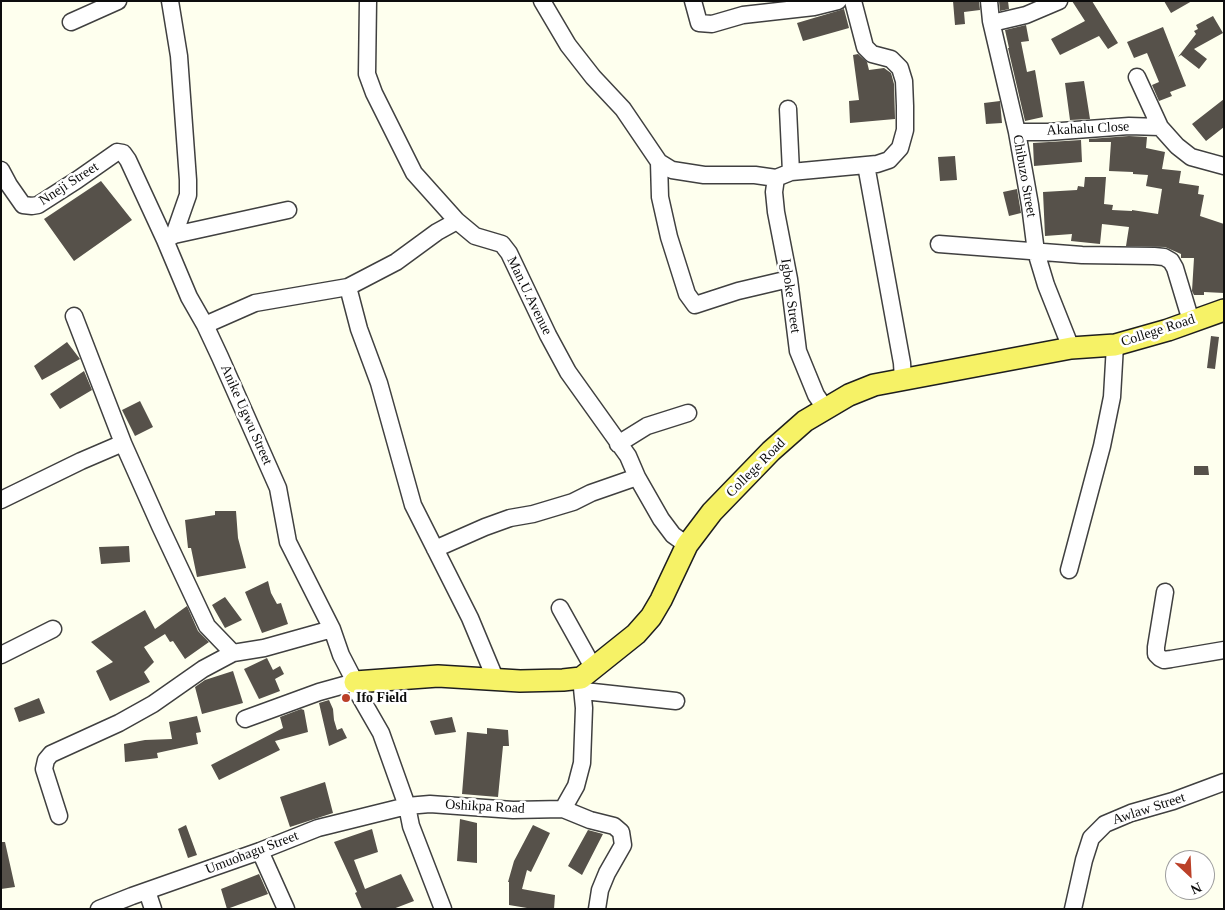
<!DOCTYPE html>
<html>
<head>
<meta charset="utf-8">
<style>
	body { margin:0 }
	#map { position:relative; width:1225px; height:910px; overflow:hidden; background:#feffee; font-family:"Times New Roman",serif }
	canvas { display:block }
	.frame { position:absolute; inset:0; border:2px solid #0d0d0d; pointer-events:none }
	.north { position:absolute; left:1165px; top:850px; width:50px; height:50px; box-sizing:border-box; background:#fff; border:1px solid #9e9e9e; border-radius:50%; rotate:155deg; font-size:14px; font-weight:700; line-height:20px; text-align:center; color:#0d0d0d }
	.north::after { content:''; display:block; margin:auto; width:18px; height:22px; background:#bb4028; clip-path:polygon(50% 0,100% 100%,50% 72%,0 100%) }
</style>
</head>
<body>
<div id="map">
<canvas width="1225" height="910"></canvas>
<div class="frame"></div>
<div class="north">N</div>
</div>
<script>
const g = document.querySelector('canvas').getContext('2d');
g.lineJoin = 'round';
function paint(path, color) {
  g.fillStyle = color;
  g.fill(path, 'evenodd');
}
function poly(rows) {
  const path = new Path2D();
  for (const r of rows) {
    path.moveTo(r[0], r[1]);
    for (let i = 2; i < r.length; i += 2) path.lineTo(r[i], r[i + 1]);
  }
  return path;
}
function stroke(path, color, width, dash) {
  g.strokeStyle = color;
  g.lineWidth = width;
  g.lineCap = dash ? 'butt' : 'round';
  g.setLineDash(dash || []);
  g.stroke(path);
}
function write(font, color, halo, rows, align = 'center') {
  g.font = font + ' "Times New Roman",serif';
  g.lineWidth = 5;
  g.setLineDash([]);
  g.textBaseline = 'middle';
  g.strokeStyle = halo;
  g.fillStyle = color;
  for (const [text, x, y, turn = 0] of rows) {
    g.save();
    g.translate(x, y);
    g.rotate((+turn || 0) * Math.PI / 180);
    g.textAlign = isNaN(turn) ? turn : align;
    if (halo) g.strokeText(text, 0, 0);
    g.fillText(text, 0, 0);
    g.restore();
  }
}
paint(poly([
	[953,1,979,1,980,10,964,12,965,24,955,25],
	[999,1,1008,1,1009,9,1000,11],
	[1072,1,1092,1,1118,43,1108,49,1099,36,1060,55,1051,39,1085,21],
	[1164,1,1192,1,1171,13],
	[844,9,849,28,803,41,797,23],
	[1213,16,1223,33,1194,49,1207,59,1199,69,1181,55,1178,57,1196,34,1194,31,1198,29,1196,25],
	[1026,25,1029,41,1021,42,1027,72,1035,70,1043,117,1025,121,1008,48,1009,48,1005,30],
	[1163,27,1186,86,1170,92,1172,96,1159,101,1152,85,1159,82,1147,53,1134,58,1127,42],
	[858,54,867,62,869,70,884,68,891,73,894,84,895,119,850,123,849,101,859,100,853,55],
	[1084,81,1090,119,1070,120,1065,83],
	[1224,99,1224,127,1206,141,1192,124],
	[1000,101,1002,123,986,124,984,103],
	[1129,136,1147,137,1146,148,1165,152,1162,169,1181,171,1179,183,1199,186,1198,194,1204,195,1200,216,1224,224,1224,293,1204,292,1204,295,1194,295,1192,291,1194,258,1181,258,1181,254,1165,247,1126,246,1129,227,1102,224,1100,244,1071,241,1072,234,1045,236,1043,192,1077,190,1078,186,1084,187,1085,177,1106,177,1104,204,1113,205,1112,210,1132,211,1132,210,1158,214,1162,189,1146,186,1148,175,1133,174,1133,172,1109,171,1111,142,1089,142,1089,139],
	[1081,140,1082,162,1034,166,1033,143],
	[955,156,957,180,940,181,938,157],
	[101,181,132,220,74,261,44,219],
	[1017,189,1021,213,1009,216,1003,192],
	[1211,336,1219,337,1215,369,1207,368],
	[67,342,80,359,42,380,34,366],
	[84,371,92,390,60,409,50,394],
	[140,401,153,427,135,436,122,410],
	[1194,466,1208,466,1209,475,1194,475],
	[215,511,236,511,238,538,246,568,197,577,191,548,188,548,185,520,215,515],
	[129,546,130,562,101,564,99,547],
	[268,581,271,593,277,604,281,603,288,624,262,633,245,592],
	[225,597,242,620,225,628,212,605],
	[187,606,198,631,209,642,185,659,173,641,170,642,165,634,144,647,154,662,144,672,150,682,110,701,96,671,113,662,91,642,145,610,155,629],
	[267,658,273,670,280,666,284,674,275,679,280,691,259,699,244,669],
	[233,671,243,703,202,714,195,687,205,680],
	[39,698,45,713,19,722,14,708],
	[329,700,333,709,334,720,337,730,342,728,347,738,329,746,319,703],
	[301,709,304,710,308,732,275,741,280,750,219,780,211,765,283,728,280,717],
	[197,716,201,732,196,733,198,744,157,753,158,758,125,762,124,744,145,740,172,739,169,722],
	[452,717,456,732,435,735,430,721],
	[487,728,508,730,509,746,503,746,498,797,462,794,467,732,487,734],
	[325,782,333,813,290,827,280,797],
	[460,819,477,823,477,863,457,861],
	[186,825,197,855,188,858,178,829],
	[533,825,550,833,531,872,527,870,522,889,555,895,554,909,533,909,509,905,509,882,508,882,514,861],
	[372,829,378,852,354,860,365,889,401,874,414,901,393,909,362,909,355,893,357,892,334,842],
	[588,830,603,834,582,875,568,866],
	[1,842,5,842,15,887,1,889],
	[259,874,268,894,227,909,221,889]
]), '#56514a');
const minor = poly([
	[170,1,179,56,188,180,188,195,174,235],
	[368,1,367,74,374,93,414,173,457,221,475,236,502,244,509,253,548,335,568,372,628,456,637,477,661,519,673,535,687,545],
	[542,1,568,45,593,77,623,109,659,162,672,170,704,175,755,175,776,178],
	[693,1,699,23,712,24,743,15,814,7,838,1],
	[989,1,991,21,1017,132,1030,205,1036,252,1046,285,1071,348],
	[71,22,118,1],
	[992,23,1026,15,1059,1],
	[1137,77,1160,127,1177,146,1191,157,1224,166],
	[788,109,791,172],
	[1017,132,1048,132,1129,126,1160,127],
	[659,162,660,197,669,237,687,294,695,305,738,291,789,279],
	[866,165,902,363,903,380],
	[1,170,9,185,23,205,32,206,38,205,77,180,117,152,123,153,128,160,165,240,189,297,205,325,220,357,278,488,288,542,332,629,341,655,355,682,358,693,381,733,407,806,411,826,443,909],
	[776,178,791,172,877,164,889,160,900,148,905,130,905,106,904,81,900,68,891,59,872,54,865,47,853,1],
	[776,178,774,192,776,212,789,279,798,351,816,395,825,408],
	[167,239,174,235,288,210],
	[939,244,1082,255,1154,256,1164,257,1171,261,1175,268,1191,321],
	[348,287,359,329,379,383,413,505,470,618,495,678],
	[74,316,123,443],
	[205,325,255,303,348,287,396,262,437,232,457,221],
	[618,444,647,426,688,413],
	[1,500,81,461,123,443,160,526,207,626,233,653],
	[435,549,485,527,510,518,533,514,573,502,591,493,637,477],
	[1069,570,1102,446,1112,397,1115,345],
	[1165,592,1156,647,1156,654,1160,658,1164,660,1171,659,1224,650],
	[560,608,594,669],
	[1,655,53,629],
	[584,691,676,701],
	[245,719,319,692,355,682],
	[563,809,576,786,582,763,584,708,581,678],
	[59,816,44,769,46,760,51,754,119,723,153,704,203,669,233,653,264,648,332,629],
	[260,851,286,909],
	[147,891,153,909],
	[99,909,132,896,260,851,318,828,407,806,430,804,513,810,563,809,590,820,614,826,621,832,623,845,607,873,600,890,597,909],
	[1073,909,1084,860,1091,838,1105,824,1131,813,1173,801,1224,782]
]);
const major = poly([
	[355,682,438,676,520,681,563,680,581,678,636,634,651,617,661,600,687,545,712,512,771,451,805,421,849,395,874,385,1071,348,1115,345,1168,330,1224,310]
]);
stroke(minor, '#404040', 19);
stroke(major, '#1e1e1e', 24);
stroke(minor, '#fff', 16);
stroke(major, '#f6f266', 21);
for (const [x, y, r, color] of [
	[346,698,5,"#bb4028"]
]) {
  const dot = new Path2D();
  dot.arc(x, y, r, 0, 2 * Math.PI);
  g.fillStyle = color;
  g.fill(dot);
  stroke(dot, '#fff', 2);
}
write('14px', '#0d0d0d', '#fff', [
	["Akahalu Close",1088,129,-3],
	["Chibuzo Street",1024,176,80],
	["Nneji Street",69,184,-33],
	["Man.U.Avenue",529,296,64],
	["Igboke Street",790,296,82],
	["College Road",1158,331,-18],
	["Anike Ugwu Street",246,415,66],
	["College Road",756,468,-45],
	["Oshikpa Road",485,807,3],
	["Awlaw Street",1149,809,-18],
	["Umuohagu Street",252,853,-21]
]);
write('bold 14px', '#0d0d0d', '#fff', [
	["Ifo Field",356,698]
], 'left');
</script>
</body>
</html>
